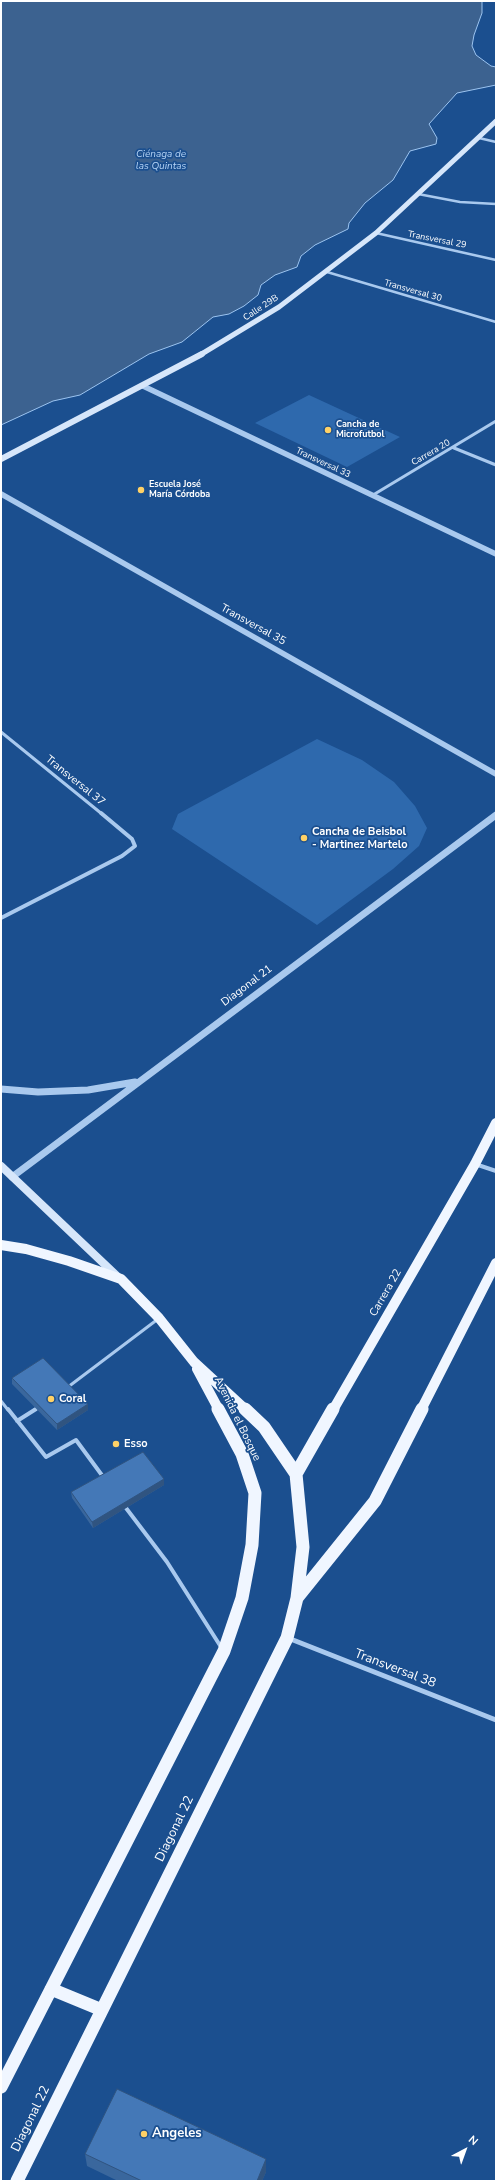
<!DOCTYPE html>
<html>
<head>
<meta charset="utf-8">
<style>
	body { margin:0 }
	#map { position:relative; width:497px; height:2182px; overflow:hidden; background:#1b4f8f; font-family:"Nunito Sans",sans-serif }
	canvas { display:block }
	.frame { position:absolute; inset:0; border:2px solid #fff; pointer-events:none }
	.north { position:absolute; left:445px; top:2130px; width:40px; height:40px; -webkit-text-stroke:3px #1b4f8f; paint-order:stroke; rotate:41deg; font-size:11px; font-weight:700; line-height:16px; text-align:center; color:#fff }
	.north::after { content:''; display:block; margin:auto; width:14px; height:18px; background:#fff; clip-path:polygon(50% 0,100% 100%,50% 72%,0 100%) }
</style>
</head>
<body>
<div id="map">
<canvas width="497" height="2182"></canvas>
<div class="frame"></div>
<div class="north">N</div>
</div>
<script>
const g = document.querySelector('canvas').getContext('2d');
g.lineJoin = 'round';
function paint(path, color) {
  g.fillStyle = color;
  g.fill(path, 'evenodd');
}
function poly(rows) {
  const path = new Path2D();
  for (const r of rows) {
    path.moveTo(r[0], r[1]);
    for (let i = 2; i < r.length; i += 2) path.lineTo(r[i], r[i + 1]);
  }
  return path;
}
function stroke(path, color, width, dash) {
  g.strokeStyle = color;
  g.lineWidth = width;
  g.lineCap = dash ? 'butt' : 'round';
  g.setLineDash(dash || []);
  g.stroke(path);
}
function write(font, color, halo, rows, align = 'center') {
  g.font = font + ' "Nunito Sans",sans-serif';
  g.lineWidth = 3.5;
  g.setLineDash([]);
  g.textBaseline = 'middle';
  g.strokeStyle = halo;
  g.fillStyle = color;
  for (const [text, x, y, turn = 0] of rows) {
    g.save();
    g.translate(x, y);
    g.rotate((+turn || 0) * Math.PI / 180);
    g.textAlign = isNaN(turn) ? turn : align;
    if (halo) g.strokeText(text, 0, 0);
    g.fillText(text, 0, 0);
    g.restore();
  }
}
paint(poly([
	[309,395,400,437,347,467,255,423],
	[317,739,362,760,394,782,415,806,427,828,419,846,393,869,317,925,172,829,178,814]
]), '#2e69ad');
const water = poly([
	[1,1,482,1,482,13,474,35,472,46,476,55,491,66,496,67,496,85,457,93,429,124,437,138,436,144,410,151,393,180,365,203,349,223,348,229,315,245,301,256,297,267,275,275,261,285,258,295,244,306,229,314,213,317,182,342,149,354,80,395,53,401,1,425,1,1]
]);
paint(water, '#3c6290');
stroke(water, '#9cc4f0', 1);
stroke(poly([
	[68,1387,158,1319],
	[1,1401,8,1410],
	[34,1410,36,1409]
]), '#a9c9ee', 3);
stroke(poly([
	[8,1409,46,1457,76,1440,104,1478],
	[17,1421,36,1409],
	[126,1508,167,1562,221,1647]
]), '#a9c9ee', 4);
stroke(poly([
	[479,138,496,142],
	[418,194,460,202,496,204],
	[376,233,496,260],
	[327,272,496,322]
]), '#a9c9ee', 2.5);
stroke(poly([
	[454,448,496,465],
	[373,495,496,421],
	[1,732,102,814]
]), '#a9c9ee', 3);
stroke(poly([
	[1,918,122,856,135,846,132,839,101,813],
	[475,1164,496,1171]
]), '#a9c9ee', 4);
stroke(poly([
	[288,1638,496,1720]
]), '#a9c9ee', 5);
stroke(poly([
	[143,386,496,554],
	[1,494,496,774]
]), '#a9c9ee', 5.5);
stroke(poly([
	[1,1089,38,1092,88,1090,135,1082],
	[12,1177,496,815]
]), '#a9c9ee', 7);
stroke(poly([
	[200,355,279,307,376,233,496,121]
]), '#d6e6fa', 5);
stroke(poly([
	[1,459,202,354]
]), '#d6e6fa', 6);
stroke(poly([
	[1,1166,118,1277]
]), '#d6e6fa', 8);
stroke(poly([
	[1,1245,26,1249,69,1261,121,1279,159,1318,194,1362,246,1410],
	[197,1369,219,1410],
	[333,1410,475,1164,496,1123],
	[421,1410,496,1263]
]), '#f0f6ff', 10);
stroke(poly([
	[296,1474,333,1409],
	[297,1598,375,1501,422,1409],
	[51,1989,102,2010],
	[1,2087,224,1651,242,1598,252,1545,255,1493,242,1454,218,1409],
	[17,2181,287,1638,297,1598,303,1547,296,1474,264,1427,245,1409]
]), '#f0f6ff', 13);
paint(poly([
	[12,1378,88,1404,88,1410,57,1430,12,1384],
	[164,1485,93,1528,72,1498,71,1492],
	[85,2154,266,2159,266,2172,262,2181,118,2181,87,2166]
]), '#3a679d');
paint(poly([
	[88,1404,88,1410,57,1430,57,1424],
	[164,1479,164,1485,93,1528,92,1522],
	[266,2159,266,2172,262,2181,257,2181]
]), '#305480');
const building = poly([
	[43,1358,88,1404,57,1424,12,1378,43,1358],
	[143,1452,164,1479,92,1522,71,1492,143,1452],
	[117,2089,266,2159,257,2181,142,2181,85,2154,117,2089]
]);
paint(building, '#4478b7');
stroke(building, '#305480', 1);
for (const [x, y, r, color] of [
	[328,430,4,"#ffd166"],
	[141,490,4,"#ffd166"],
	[304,838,4,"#ffd166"],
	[51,1399,4,"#ffd166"],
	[116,1444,4,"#ffd166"],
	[144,2134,4,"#ffd166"]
]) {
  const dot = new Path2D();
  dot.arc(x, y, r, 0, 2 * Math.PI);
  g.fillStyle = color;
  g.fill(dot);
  stroke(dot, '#1b4f8f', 1.5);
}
write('9px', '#fff', '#1b4f8f', [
	["Transversal 29",437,240,11],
	["Transversal 30",413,291,16],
	["Calle 29B",261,308,-33],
	["Carrera 20",431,453,-30],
	["Transversal 33",323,463,25]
]);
write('bold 9px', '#fff', '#1b4f8f', [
	["Cancha de",336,425],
	["Microfutbol",336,435],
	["Escuela José",149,485],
	["María Córdoba",149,495]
], 'left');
write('italic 10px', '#b5d3f5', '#1b4f8f', [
	["Ciénaga de",161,155],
	["las Quintas",161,167]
]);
write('11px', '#fff', '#1b4f8f', [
	["Transversal 35",253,625,29],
	["Transversal 37",75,781,39],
	["Diagonal 21",247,986,-37],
	["Carrera 22",386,1293,-60],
	["Avenida el Bosque",237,1419,64]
]);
write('bold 11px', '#fff', '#1b4f8f', [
	["Cancha de Beisbol",312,832],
	["- Martinez Martelo",312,845],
	["Coral",59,1399],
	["Esso",124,1444]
], 'left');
write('13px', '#fff', '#1b4f8f', [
	["Transversal 38",395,1669,21],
	["Diagonal 22",175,1829,-64],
	["Diagonal 22",31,2119,-64]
]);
write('bold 13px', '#fff', '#1b4f8f', [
	["Angeles",152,2134]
], 'left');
</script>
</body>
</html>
